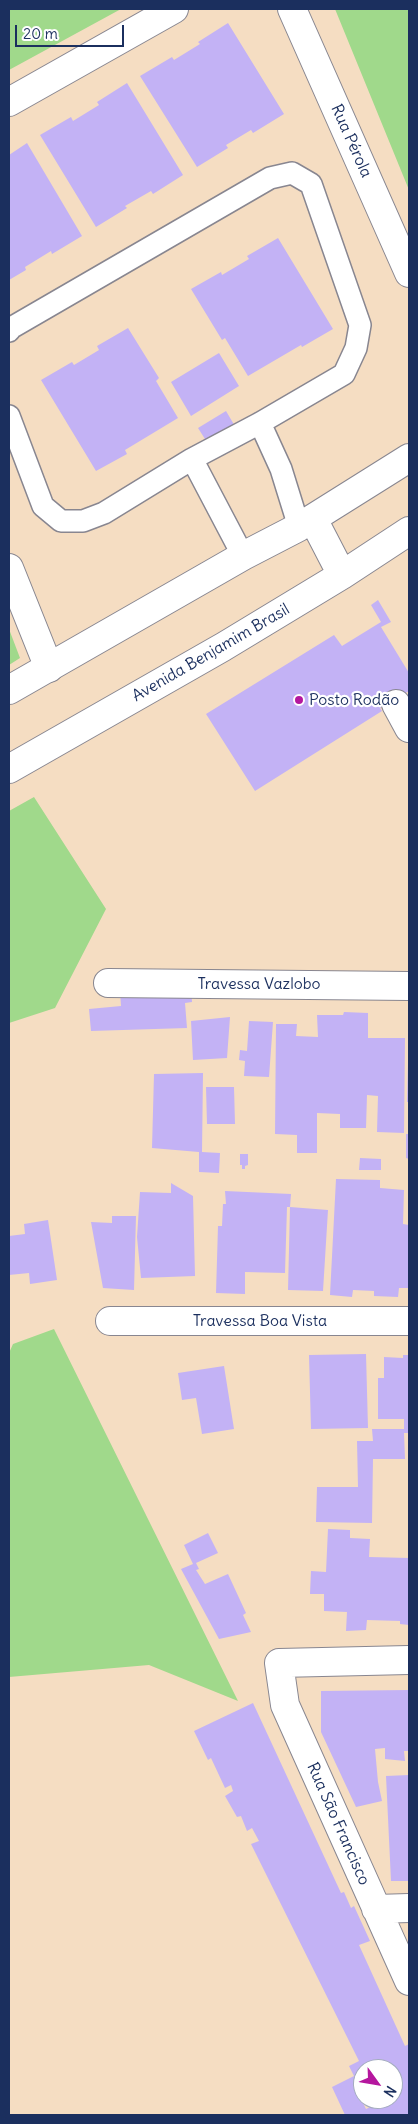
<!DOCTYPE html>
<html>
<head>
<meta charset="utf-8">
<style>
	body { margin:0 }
	#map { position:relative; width:418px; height:2124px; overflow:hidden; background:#f5ddc2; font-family:Delius,sans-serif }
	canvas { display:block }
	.frame { position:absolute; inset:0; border:10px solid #1b2f5e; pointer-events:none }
	.north { position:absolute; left:353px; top:2059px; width:50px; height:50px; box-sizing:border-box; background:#fff; border:1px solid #a4acbf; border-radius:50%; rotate:122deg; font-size:14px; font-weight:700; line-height:20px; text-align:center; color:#1b2f5e }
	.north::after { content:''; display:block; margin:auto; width:18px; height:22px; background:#b5179e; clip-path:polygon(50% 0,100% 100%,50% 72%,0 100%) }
	.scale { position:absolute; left:15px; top:25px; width:109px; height:22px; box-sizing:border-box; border:2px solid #1b2f5e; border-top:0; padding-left:6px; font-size:15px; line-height:18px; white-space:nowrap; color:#1b2f5e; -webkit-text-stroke:4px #fff; paint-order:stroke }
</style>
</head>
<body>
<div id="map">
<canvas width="418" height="2124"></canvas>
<div class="frame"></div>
<div class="north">N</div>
<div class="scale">20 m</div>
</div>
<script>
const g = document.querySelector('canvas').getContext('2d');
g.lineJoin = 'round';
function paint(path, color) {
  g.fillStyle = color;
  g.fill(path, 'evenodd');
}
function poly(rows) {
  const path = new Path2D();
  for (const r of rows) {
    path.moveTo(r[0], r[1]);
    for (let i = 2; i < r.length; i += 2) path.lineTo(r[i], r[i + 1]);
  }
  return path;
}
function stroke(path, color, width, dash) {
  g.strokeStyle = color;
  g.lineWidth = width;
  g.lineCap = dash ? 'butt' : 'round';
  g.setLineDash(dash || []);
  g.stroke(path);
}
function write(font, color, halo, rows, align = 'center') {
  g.font = font + ' Delius,sans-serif';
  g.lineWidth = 4.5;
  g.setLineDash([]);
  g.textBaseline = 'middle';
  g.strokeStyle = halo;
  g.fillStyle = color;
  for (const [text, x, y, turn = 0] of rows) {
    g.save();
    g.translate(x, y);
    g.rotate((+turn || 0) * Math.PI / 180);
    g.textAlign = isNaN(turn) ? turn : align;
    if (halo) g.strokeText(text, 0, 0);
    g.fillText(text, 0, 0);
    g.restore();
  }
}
paint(poly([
	[9,9,121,9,9,70],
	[335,9,409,9,409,190],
	[9,629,20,658,9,665],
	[34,797,106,909,55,1008,9,1023,9,811],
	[54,1329,238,1701,149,1665,9,1677,9,1353,13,1344]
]), '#a0d98b');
paint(poly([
	[228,23,284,114,253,133,251,130,226,145,228,148,197,167,140,76,172,57,174,60,200,44,198,42],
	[127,83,183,175,153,194,151,191,125,206,127,208,96,227,40,135,71,117,73,121,99,105,97,102],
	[27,143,82,236,52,254,51,251,25,267,26,270,9,280,9,155],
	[278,238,333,329,302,347,301,345,248,376,225,338,222,340,191,289,221,272,222,275,249,259,247,256],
	[128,328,159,378,156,381,178,418,125,450,127,454,96,471,41,380,72,362,74,365,99,350,97,346],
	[219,353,239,386,191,416,171,382],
	[226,411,239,433,212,450,198,428],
	[378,600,391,622,381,627,409,673,409,691,380,708,382,711,255,791,206,714,334,635,342,646,381,622,371,605],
	[191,988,192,1002,185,1003,187,1028,91,1031,89,1009,121,1006,120,991],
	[344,1012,368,1013,368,1038,405,1038,404,1133,377,1132,378,1096,367,1095,366,1128,340,1128,340,1114,317,1113,317,1153,297,1153,297,1135,275,1134,276,1024,297,1024,296,1036,318,1037,317,1015,343,1015],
	[230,1017,227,1058,193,1060,191,1021],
	[249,1021,273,1022,269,1077,244,1076,245,1061,239,1060,240,1050,247,1051],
	[408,1062,409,1062,409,1102,407,1102],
	[203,1073,202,1152,220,1153,219,1173,199,1172,199,1152,152,1148,154,1074],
	[206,1087,234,1087,235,1124,207,1124],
	[406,1134,409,1134,409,1159,406,1158],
	[240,1154,248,1154,248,1165,245,1166,245,1169,242,1169,242,1165,240,1165],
	[360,1158,381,1159,381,1170,359,1170],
	[336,1179,380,1180,380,1188,404,1190,403,1224,409,1225,409,1288,399,1288,398,1297,374,1296,374,1291,353,1290,352,1297,330,1295],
	[171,1183,193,1196,195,1276,141,1278,137,1237,140,1192,171,1193],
	[225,1191,291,1194,290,1207,287,1207,285,1273,245,1272,245,1294,216,1293,218,1226,222,1226,223,1204,226,1204],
	[290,1207,328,1210,323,1291,288,1290],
	[112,1216,136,1216,134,1290,103,1288,91,1222,112,1223],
	[48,1220,57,1280,30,1284,29,1273,9,1275,9,1236,25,1234,24,1224],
	[366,1354,368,1428,311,1429,309,1355],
	[403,1355,409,1355,409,1433,404,1433,405,1459,373,1459,372,1523,316,1522,317,1487,358,1487,357,1441,373,1441,372,1429,404,1429,404,1419,378,1419,378,1378,384,1378,384,1357,403,1358],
	[224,1366,234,1429,202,1434,196,1398,182,1400,178,1373],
	[328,1529,350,1530,350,1538,370,1539,369,1557,409,1558,409,1625,400,1624,400,1621,367,1620,366,1630,346,1631,347,1612,324,1611,324,1594,310,1594,311,1571,326,1572],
	[208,1533,218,1553,196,1563,199,1569,196,1570,205,1584,228,1574,246,1613,243,1615,251,1632,219,1639,181,1569,193,1564,184,1545],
	[409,1690,409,1751,404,1751,405,1761,385,1759,385,1748,375,1749,378,1782,382,1801,356,1807,321,1732,321,1691],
	[253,1703,341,1893,344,1892,351,1908,354,1906,370,1941,359,1945,405,2046,409,2044,409,2115,345,2115,332,2087,354,2076,349,2066,359,2061,251,1844,259,1841,252,1828,247,1831,241,1816,237,1817,225,1796,233,1791,231,1785,225,1788,211,1758,208,1760,194,1731],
	[363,2069,393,2069,393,2099,378,2099,379,2103,366,2109,361,2099,363,2098],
	[409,1775,409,1881,391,1881,386,1776]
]), '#c3b2f5');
const service = poly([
	[9,331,11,328,270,178,292,173,311,184,360,325,356,348,344,374,260,423,192,459,104,513,83,521,61,521,43,506,9,416],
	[260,423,281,469,299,527],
	[192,459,243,556]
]);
const minor = poly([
	[292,9,409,273],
	[9,102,174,9],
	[9,568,49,668],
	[396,704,409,728],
	[108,983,409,986],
	[110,1321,409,1321],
	[409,1660,279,1663,285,1705,409,1981],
	[376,1909,409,1908]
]);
const secondary = poly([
	[313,519,342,575],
	[9,690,243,556,299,527,409,458],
	[9,769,223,647,342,575,409,531]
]);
stroke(service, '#888690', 24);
stroke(minor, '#888690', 30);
stroke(secondary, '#888690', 30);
stroke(service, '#fff', 21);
stroke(minor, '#fff', 28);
stroke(secondary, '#fff', 28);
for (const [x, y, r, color] of [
	[299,700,5,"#b5179e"]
]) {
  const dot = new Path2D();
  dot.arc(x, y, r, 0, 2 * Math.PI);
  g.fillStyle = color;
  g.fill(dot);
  stroke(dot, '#fff', 2);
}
write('16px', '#1b2f5e', '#fff', [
	["Rua Pérola",351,141,66],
	["Avenida Benjamim Brasil",211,653,-30],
	["Travessa Vazlobo",259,984],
	["Travessa Boa Vista",260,1321],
	["Rua São Francisco",338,1824,66]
]);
write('16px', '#1b2f5e', '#fff', [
	["Posto Rodão",309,700]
], 'left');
</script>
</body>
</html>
